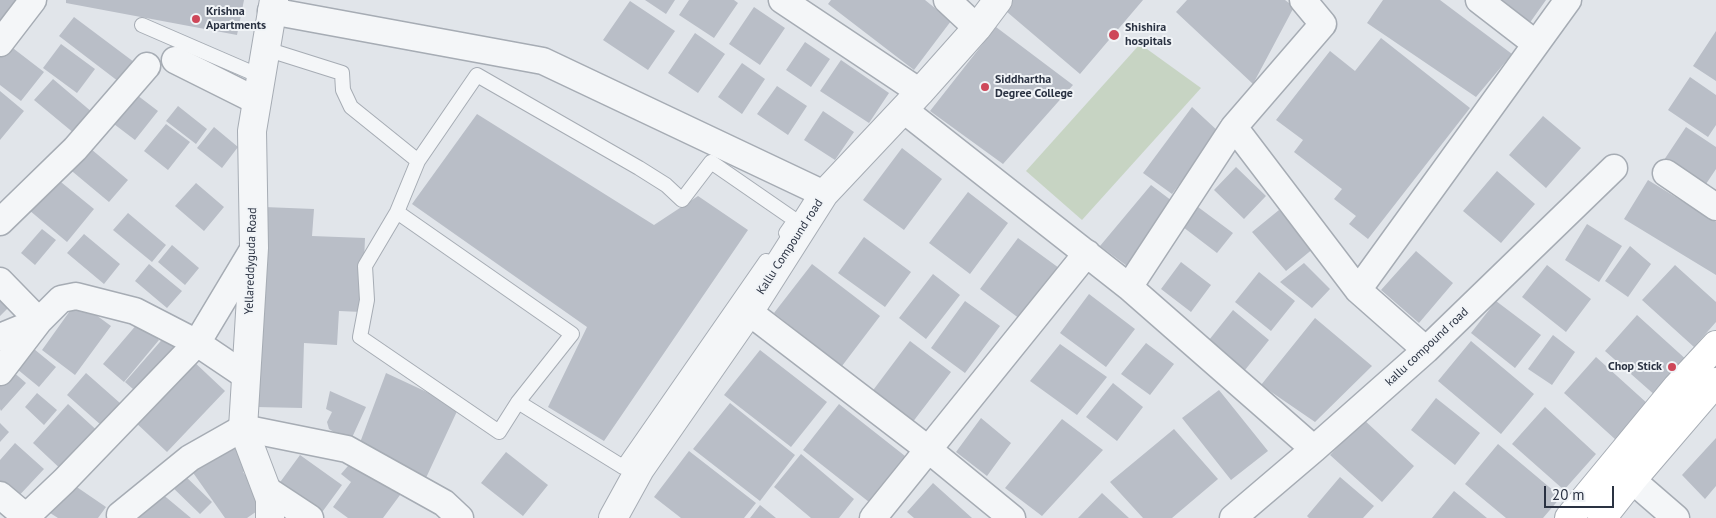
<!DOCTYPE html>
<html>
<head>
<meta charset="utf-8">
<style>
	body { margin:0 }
	#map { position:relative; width:1716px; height:518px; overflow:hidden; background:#e1e5ea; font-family:"PT Sans",sans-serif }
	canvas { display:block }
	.scale { position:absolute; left:1544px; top:486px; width:70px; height:22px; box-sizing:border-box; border:2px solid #2a3242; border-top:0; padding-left:6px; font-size:15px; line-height:18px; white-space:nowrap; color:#2a3242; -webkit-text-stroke:4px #f1f4f7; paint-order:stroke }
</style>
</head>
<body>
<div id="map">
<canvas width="1716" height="518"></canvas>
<div class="scale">20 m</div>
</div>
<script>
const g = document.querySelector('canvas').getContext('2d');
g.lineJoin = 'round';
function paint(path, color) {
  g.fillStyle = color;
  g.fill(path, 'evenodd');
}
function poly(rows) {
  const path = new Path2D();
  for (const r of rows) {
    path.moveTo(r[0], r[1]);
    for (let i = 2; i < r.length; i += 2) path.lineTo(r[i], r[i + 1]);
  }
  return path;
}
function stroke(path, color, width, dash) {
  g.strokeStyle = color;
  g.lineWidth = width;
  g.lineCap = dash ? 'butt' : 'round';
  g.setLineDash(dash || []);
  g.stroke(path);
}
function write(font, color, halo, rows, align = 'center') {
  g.font = font + ' "PT Sans",sans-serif';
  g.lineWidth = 4;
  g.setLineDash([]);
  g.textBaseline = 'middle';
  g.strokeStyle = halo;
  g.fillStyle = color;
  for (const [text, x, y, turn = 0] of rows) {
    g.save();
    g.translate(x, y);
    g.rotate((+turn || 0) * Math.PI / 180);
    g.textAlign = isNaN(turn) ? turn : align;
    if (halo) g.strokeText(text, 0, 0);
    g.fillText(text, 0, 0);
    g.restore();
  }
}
paint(poly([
	[1140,44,1201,88,1082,220,1026,171]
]), '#c7d4c3');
paint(poly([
	[0,0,21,0,0,24],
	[66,0,244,0,237,35,66,3],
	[645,0,675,0,666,14],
	[689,0,734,0,738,3,714,38,679,15],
	[831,0,925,0,951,21,914,70,828,4],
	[1005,0,1143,0,1080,74,1000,6],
	[1187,0,1285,0,1294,7,1253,84,1176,12],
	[1383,0,1440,0,1512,54,1476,97,1367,23],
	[1481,0,1546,0,1524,31],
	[630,1,675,31,648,70,603,40],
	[754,7,785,28,760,65,729,44],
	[74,17,142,68,127,88,59,36],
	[996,27,1073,85,1003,164,930,111],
	[1716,31,1716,81,1693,66],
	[695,33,725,54,698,93,668,73],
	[1381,38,1470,108,1368,239,1349,224,1356,216,1334,199,1342,189,1294,152,1303,140,1276,120,1330,51,1355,71],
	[5,42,44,72,21,101,0,85,0,48],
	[805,42,830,59,811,87,786,70],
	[61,44,95,69,77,93,43,68],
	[841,60,889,93,869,123,820,91],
	[742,63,765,79,742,114,718,97],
	[1690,77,1716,95,1716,125,1708,137,1668,110],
	[53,79,99,118,81,139,34,100],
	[777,86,807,106,788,135,757,114],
	[0,91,24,111,0,140],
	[133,92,158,111,135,140,110,121],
	[178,106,207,129,196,144,166,121],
	[1192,107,1219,132,1172,194,1143,173],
	[823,111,854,132,835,160,804,140],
	[477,114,654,225,698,196,748,230,604,441,548,407,587,327,412,204],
	[1543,116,1581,148,1546,188,1509,155],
	[166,124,190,142,168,170,144,151],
	[214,127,238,147,222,168,197,148],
	[1686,127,1716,147,1716,169,1704,187,1664,160],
	[85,144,128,180,109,202,67,167],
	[902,148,942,179,904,230,863,200],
	[1236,167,1266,196,1244,219,1214,190],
	[1497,171,1535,204,1501,243,1463,211],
	[56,178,94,209,67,242,29,210],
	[1648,180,1716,222,1716,275,1624,219],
	[196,183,224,207,204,231,175,206],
	[1151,185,1176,204,1127,266,1100,246],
	[968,192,1008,223,970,274,929,243],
	[264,207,314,209,312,236,365,238,362,312,339,311,337,345,304,343,302,408,256,407],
	[1198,207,1233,233,1217,253,1183,227],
	[1279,210,1314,248,1286,271,1252,232],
	[128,213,166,245,152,262,113,230],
	[1587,224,1622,246,1599,282,1565,260],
	[42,229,56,240,35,265,21,253],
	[84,234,120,264,104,284,67,253],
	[864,237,911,272,885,307,838,273],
	[1018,238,1059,268,1020,319,980,289],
	[172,245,199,268,185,285,158,262],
	[1630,246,1651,264,1628,297,1605,281],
	[1416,251,1453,283,1419,323,1381,290],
	[1181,262,1211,285,1191,312,1161,289],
	[1304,263,1330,289,1312,308,1280,282],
	[149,264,182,291,167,308,135,281],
	[812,264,880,316,842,366,774,313],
	[1547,265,1591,299,1566,332,1522,297],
	[1675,265,1716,302,1716,322,1694,347,1642,300],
	[1259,272,1295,301,1271,331,1235,302],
	[933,274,960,295,926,339,899,318],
	[1089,294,1135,329,1106,367,1060,333],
	[0,295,10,306,0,316],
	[77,301,111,326,75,375,42,350],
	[965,301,1000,326,965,373,931,348],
	[1496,301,1541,335,1515,368,1471,333],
	[1233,310,1269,340,1245,370,1209,340],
	[1637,315,1689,362,1657,397,1605,351],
	[1315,318,1372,366,1315,422,1261,385],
	[138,323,159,340,124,382,103,364],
	[166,335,183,350,142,397,125,382],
	[1553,335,1575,352,1552,385,1528,369],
	[910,341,951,372,912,423,871,393],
	[1471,341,1534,394,1501,434,1438,381],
	[1146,343,1174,364,1150,395,1121,374],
	[1060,344,1107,377,1077,415,1030,381],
	[34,349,56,367,39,387,17,369],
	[760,350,827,402,791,447,724,395],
	[1596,357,1648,404,1616,440,1564,393],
	[191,359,225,391,167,452,133,420],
	[11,370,26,383,1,411,0,409,0,383],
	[86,373,120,403,101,425,67,395],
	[386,373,459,407,425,480,358,448],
	[1113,383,1143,407,1117,441,1086,417],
	[1219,390,1268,451,1231,480,1182,418],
	[330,391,366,407,350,442,329,429,327,422,332,412,326,409],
	[37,393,57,410,44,425,25,407],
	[1436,398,1480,433,1455,465,1411,430],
	[730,403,795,455,760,501,693,449],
	[68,404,102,435,66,474,33,443],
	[839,404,905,456,869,502,803,450],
	[1545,407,1596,454,1564,490,1512,444],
	[981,418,1011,443,987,476,956,452],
	[1062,419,1103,450,1042,516,1005,488],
	[1363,419,1414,466,1382,502,1330,455],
	[0,423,9,432,0,442],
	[1174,429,1218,479,1172,518,1143,518,1110,482],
	[1716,438,1716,486,1705,499,1682,475],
	[229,439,249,468,243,472,266,505,247,518,225,518,189,467],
	[15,443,44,469,15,500,0,486,0,460],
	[1498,444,1561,497,1543,518,1506,518,1465,484],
	[689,451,756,503,744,518,681,518,654,497],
	[506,452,548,485,523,516,481,483],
	[801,454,854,499,839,518,811,518,774,487],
	[300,455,342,485,320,515,278,485],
	[355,458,403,491,383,518,348,518,333,507,351,482,341,474],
	[180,471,212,502,200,514,168,483],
	[1340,477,1374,506,1363,518,1309,518,1307,516],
	[68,481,106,507,98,518,58,518,47,511],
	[933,483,972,518,914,518,907,512],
	[155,488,191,518,130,518],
	[1454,491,1487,518,1432,518],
	[1102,493,1129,518,1078,518],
	[760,505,776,518,750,518]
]), '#b9bec7');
const service = poly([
	[142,25,262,77],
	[266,49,342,73,343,90,351,107,418,161],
	[397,212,365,266,367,300,360,337,499,432,518,402,572,334,397,212,418,161,477,75,639,168,666,185,682,200,711,162,795,220,786,233],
	[518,402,623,467,766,261]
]);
const minor = poly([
	[782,0,920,92],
	[947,0,977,28],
	[1479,0,1536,44],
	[271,11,543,61,824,194],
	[0,43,33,0],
	[175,60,257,101],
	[904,110,1129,287,1314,449],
	[1234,127,1358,290,1568,0],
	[1666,173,1716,207],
	[0,222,75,149,147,66],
	[0,281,39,321,0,372],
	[1129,287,1234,127,1323,24,1303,0],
	[1358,290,1426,350],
	[749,312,929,450,1012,518],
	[0,337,39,321,61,299,76,296,135,311,197,343,246,376],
	[1632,480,1676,518],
	[266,489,310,518],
	[0,495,26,517],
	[25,518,64,481,197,343,254,248],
	[123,518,120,515,190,458,243,428,347,449,444,503,460,518],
	[873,518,1087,253],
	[1233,518,1314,449,1426,350,1614,168]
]);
const tertiary = poly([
	[270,518,270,499,243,428,254,248,252,131,274,0],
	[613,518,640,469,749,312,824,194,920,92,977,28,998,0]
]);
const secondary = poly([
	[1569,518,1677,387,1716,345],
	[1602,518,1632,480,1716,382]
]);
stroke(service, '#a6acb4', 16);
stroke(minor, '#a6acb4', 29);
stroke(tertiary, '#a6acb4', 30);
stroke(secondary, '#a6acb4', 30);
stroke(service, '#f4f6f8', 14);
stroke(minor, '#f4f6f8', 26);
stroke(tertiary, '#f4f6f8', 28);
stroke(secondary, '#fff', 28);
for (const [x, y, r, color] of [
	[196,19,5,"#ce4759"],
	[1114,35,6,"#ce4759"],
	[985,87,5,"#ce4759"],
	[1672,367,5,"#ce4759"]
]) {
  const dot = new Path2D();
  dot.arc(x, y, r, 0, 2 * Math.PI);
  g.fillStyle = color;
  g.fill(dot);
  stroke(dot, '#f1f4f7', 2);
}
write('bold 12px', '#2a3242', '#f1f4f7', [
	["Krishna",206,12],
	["Apartments",206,26],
	["Shishira",1125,28],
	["hospitals",1125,42],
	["Siddhartha",995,80],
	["Degree College",995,94],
	["Chop Stick",1662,367,"right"]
], 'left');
write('12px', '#2a3242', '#f1f4f7', [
	["Kallu Compound road",790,247,-57],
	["Yellareddyguda Road",251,261,-88],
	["kallu compound road",1427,347,-43]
]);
</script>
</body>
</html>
